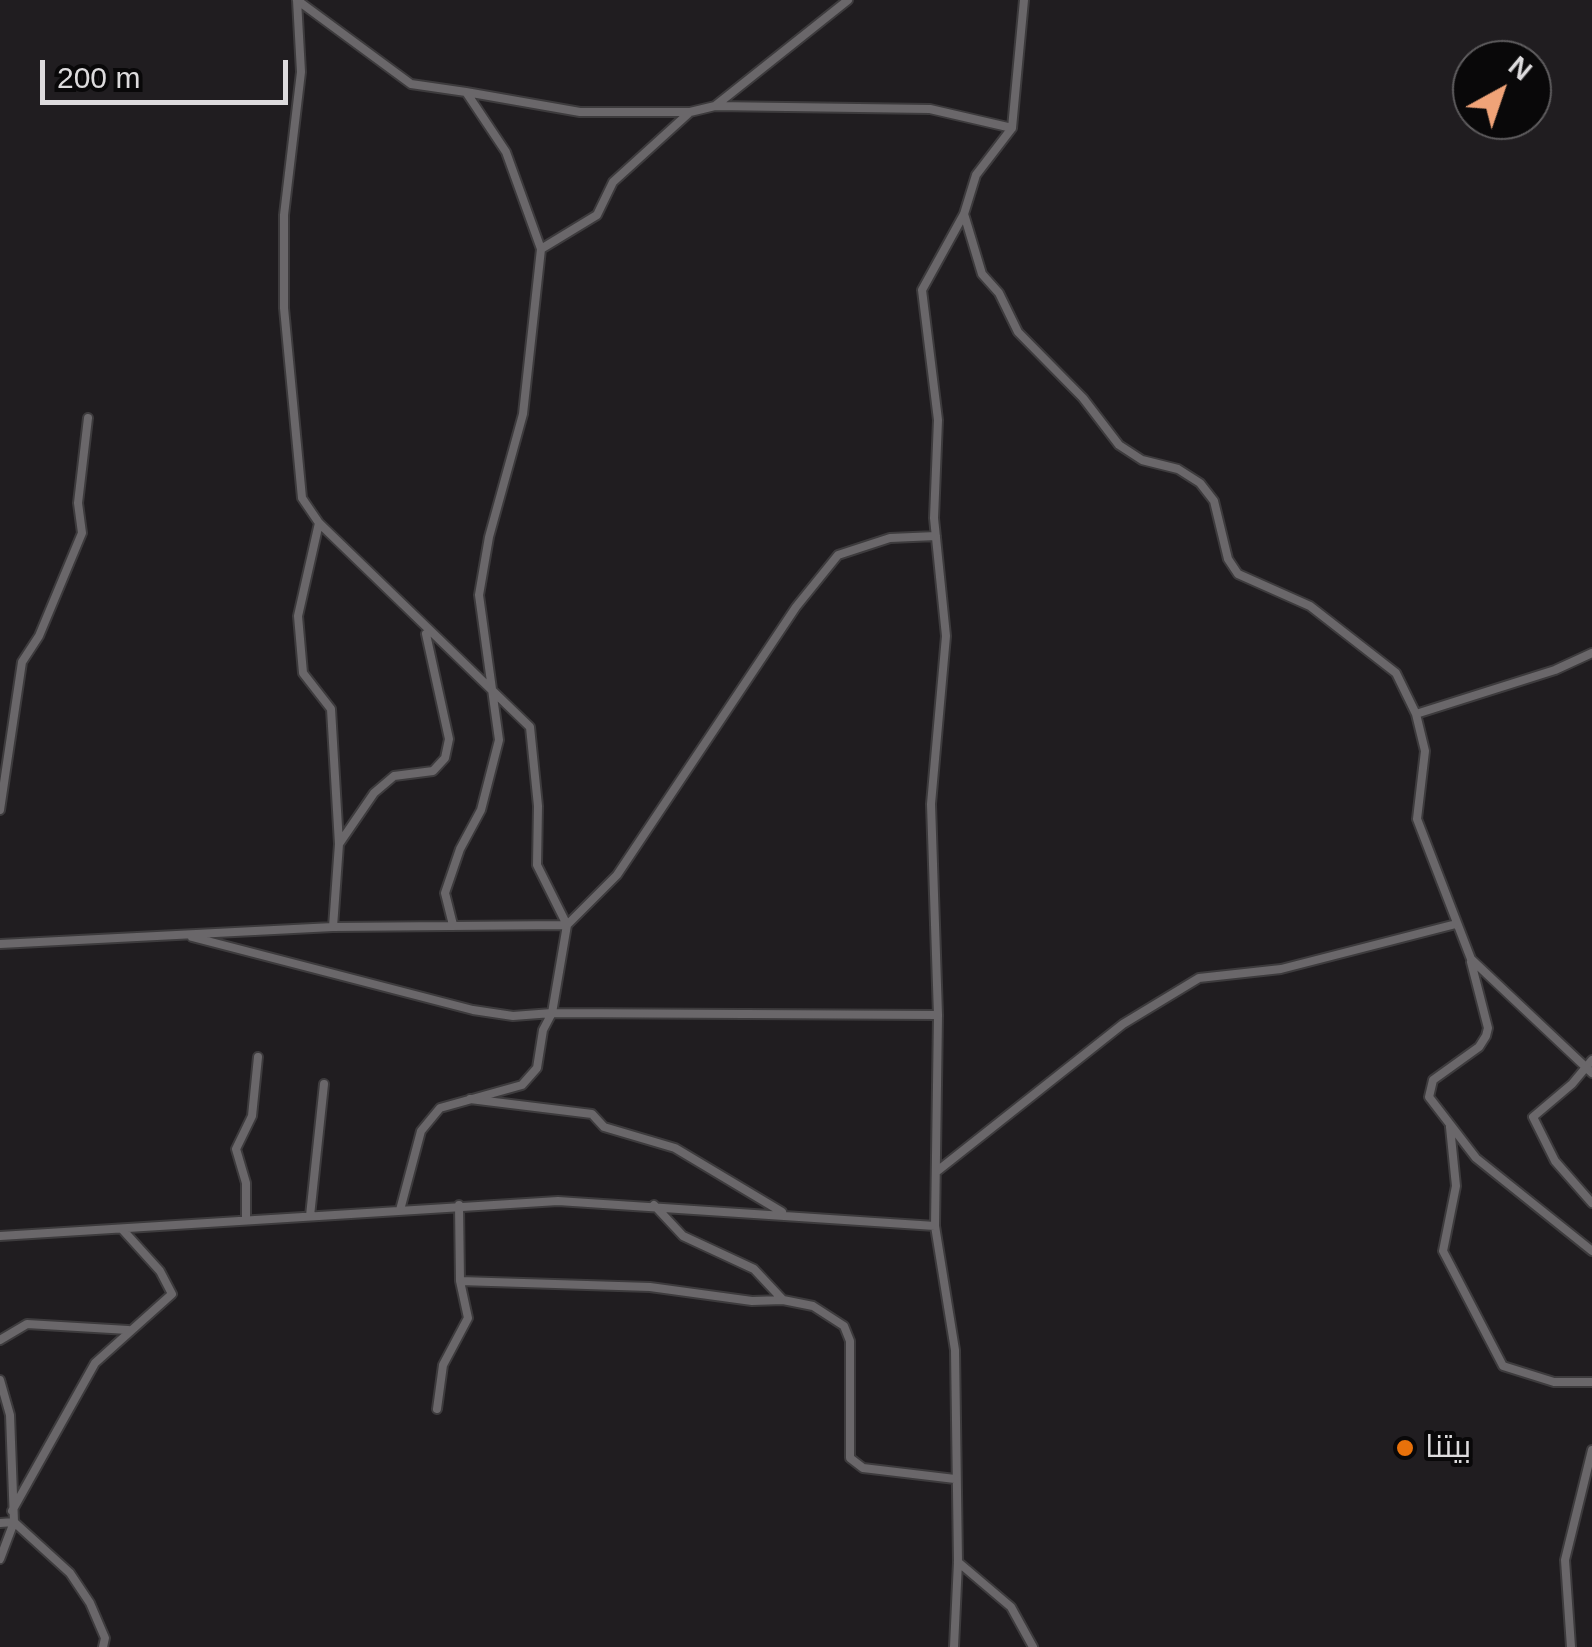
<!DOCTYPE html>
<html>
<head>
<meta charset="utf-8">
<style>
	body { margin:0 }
	#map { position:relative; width:1592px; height:1647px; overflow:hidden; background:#201d20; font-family:Helvetica,sans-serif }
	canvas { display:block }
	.north { position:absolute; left:1452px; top:40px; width:100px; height:100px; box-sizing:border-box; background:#090809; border:2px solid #5e5c5e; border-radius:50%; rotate:40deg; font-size:28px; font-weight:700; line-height:40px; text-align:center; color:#dddbdd }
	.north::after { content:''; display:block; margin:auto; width:35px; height:45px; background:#f0a378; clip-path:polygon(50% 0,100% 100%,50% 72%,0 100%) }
	.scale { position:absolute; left:40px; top:60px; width:248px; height:45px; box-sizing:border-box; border:5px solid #dddbdd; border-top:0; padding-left:12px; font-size:30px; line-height:35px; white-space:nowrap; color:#dddbdd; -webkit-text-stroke:8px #090809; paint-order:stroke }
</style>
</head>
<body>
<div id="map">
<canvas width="1592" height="1647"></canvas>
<div class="north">N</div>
<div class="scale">200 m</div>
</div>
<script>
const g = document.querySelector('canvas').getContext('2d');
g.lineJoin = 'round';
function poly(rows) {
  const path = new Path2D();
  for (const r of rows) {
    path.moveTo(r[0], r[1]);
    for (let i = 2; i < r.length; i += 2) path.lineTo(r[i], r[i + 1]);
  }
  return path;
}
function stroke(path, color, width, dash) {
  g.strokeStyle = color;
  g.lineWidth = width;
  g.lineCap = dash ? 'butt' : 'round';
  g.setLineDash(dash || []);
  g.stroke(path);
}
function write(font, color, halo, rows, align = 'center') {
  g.font = font + ' Helvetica,Cairo,sans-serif';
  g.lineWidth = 8;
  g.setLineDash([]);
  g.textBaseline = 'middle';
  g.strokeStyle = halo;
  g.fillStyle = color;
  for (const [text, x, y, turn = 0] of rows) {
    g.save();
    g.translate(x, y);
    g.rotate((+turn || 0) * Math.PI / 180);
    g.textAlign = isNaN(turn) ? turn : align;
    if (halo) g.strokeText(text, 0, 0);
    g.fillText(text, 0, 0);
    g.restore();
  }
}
const minor = poly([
	[297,0,301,72,284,215,284,308,302,498,319,523,530,727,538,806,537,865,567,925,617,875,796,607,838,555,890,538,936,536],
	[297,0,411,84,466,92,506,152,541,249],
	[466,92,580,112,690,112],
	[715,106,848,0],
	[964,214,982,274,999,293,1018,332,1083,398,1119,445,1142,460,1178,469,1200,483,1214,501,1228,559,1238,574,1310,606,1396,673,1416,714,1425,751,1417,819,1471,959,1592,1073],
	[319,523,298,616,303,673,331,709,339,844],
	[1416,714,1555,670,1592,653],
	[0,810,22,662,39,636,82,533,78,503,88,418],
	[453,925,445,893,460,849,481,810,499,740,479,595,489,537,523,414,541,249,597,215,613,182,690,112,715,106,930,109,1012,128],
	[333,927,339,844,374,793,394,776,433,771,445,758,449,739,426,634],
	[192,937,473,1010,513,1016,552,1013],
	[0,944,333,927,567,925,552,1013,938,1015],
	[1471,962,1488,1028,1486,1036,1479,1047,1433,1080,1429,1097,1476,1158,1592,1251],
	[1592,1060,1572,1084,1533,1117,1555,1161,1592,1203],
	[470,1099,592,1114,604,1127,675,1148,782,1212],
	[1450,1127,1456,1186,1443,1251,1503,1366,1554,1382,1592,1382],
	[936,1172,1123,1024,1199,978,1281,969,1456,924],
	[654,1205,683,1236,754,1269,783,1300,813,1306,844,1326,850,1341,850,1458,863,1468,955,1479],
	[400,1210,421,1131,440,1108,522,1085,537,1068,543,1030,552,1013],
	[310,1216,324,1084],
	[246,1219,246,1183,236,1149,252,1116,258,1057],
	[0,1236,558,1201,935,1226],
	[460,1281,650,1287,752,1301,783,1300],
	[0,1340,27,1324,128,1330],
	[0,1380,10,1415,14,1522,70,1573,90,1603,105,1638,103,1647],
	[437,1409,443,1365,468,1318,460,1281,459,1205],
	[12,1511,95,1363,172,1294,160,1271,122,1229],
	[0,1523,14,1522,0,1559],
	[958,1562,1011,1607,1033,1647],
	[954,1647,958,1562,955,1350,935,1226,938,1015,931,804,946,636,934,518,938,420,922,290,964,214,976,175,1012,128,1024,0],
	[1571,1647,1565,1560,1592,1450]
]);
stroke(minor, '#3d3b3d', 12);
stroke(minor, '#6a676a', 8);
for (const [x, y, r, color] of [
	[1405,1448,10,"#e8710a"]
]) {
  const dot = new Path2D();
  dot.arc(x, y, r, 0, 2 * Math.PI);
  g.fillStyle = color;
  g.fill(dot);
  stroke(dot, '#090809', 4);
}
write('32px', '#dddbdd', '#090809', [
	["بيتنا",1425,1448]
], 'left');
</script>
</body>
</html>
